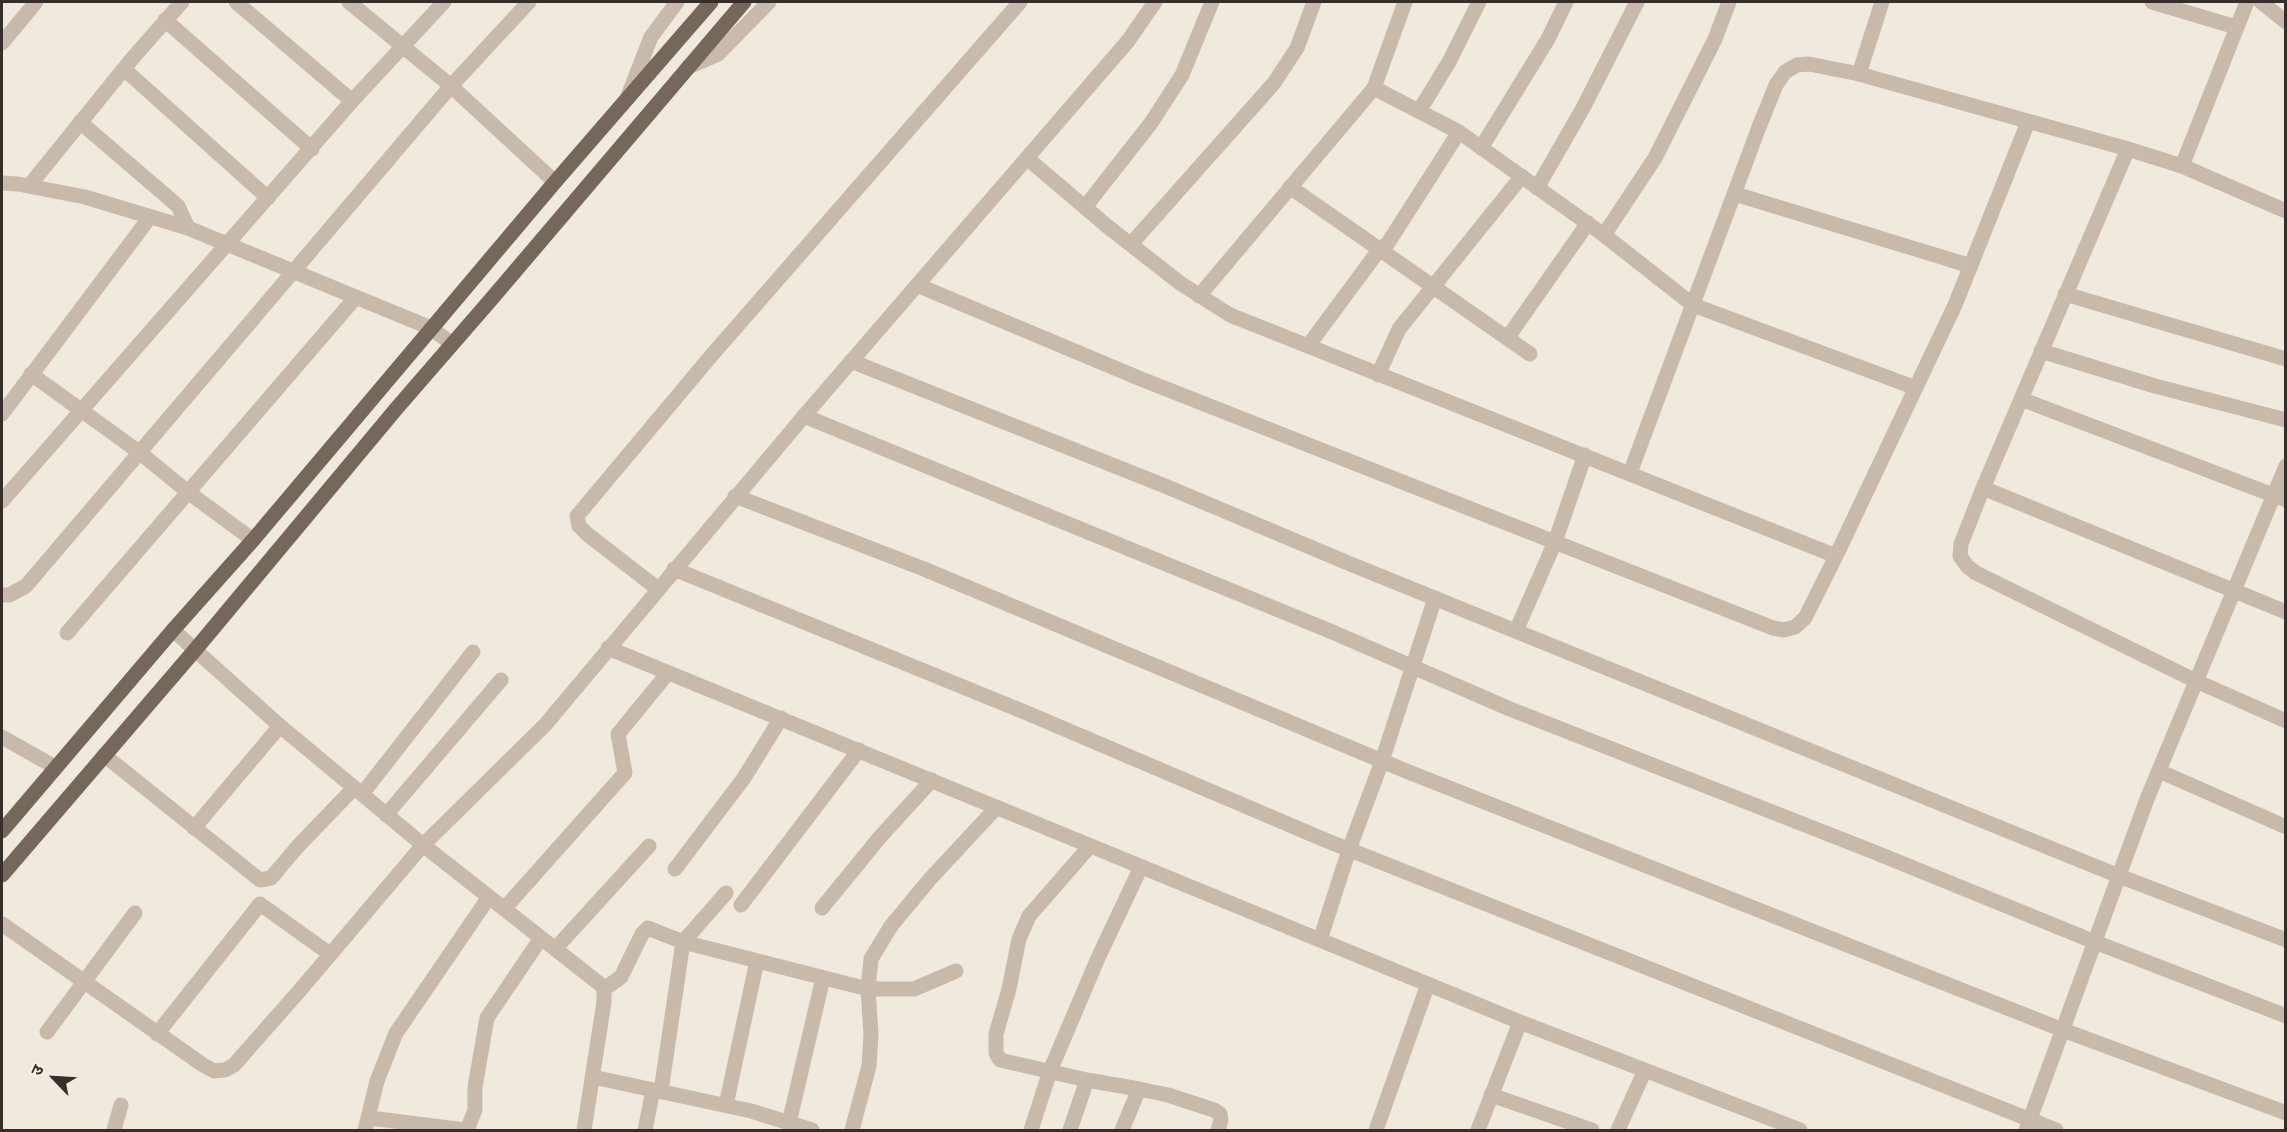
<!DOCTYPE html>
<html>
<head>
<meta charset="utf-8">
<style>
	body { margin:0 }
	#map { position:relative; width:2287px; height:1132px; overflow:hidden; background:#f0e9de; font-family:"Varela Round","Noto Sans Devanagari",sans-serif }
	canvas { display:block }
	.frame { position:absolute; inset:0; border:3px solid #352e29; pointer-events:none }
	.north { position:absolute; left:24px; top:1048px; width:60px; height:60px; -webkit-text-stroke:4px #f8f3ea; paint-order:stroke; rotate:295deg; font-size:16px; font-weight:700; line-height:24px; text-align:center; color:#352e29 }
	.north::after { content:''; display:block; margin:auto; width:21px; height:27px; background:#352e29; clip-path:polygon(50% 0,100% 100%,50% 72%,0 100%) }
</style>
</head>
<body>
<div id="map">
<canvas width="2287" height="1132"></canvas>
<div class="frame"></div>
<div class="north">उ</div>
</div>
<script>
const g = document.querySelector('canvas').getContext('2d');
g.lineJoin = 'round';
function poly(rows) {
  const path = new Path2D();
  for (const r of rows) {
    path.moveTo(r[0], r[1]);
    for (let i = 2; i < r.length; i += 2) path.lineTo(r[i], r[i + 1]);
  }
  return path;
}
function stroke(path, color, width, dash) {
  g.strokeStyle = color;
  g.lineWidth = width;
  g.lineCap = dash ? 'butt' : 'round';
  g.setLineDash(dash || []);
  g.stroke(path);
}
stroke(poly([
	[236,2,352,101],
	[349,2,451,86,555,182],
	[1405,2,1374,88,1459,132,1604,235],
	[1729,2,1715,39,1655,158,1604,235,1693,305,1916,388],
	[2152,2,2236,27],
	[2261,2,2286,22],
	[165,20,312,149],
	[2,43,36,2],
	[688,67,718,54,769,2],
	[124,69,268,198],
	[1859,74,1882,2],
	[628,96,651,37,677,2],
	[1419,111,1449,62,1479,2],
	[80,122,178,206,188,228],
	[1481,148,1548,39,1566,2],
	[2128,149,1983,488,1961,544,1960,556,1967,566,1976,573,2196,681,2286,721],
	[1028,159,1107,226,1180,283,1230,315,1836,556],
	[2182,166,2286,211],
	[2,183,18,184,85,197,188,228,431,328,452,344],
	[29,186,131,60,182,2],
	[1290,187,1530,354],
	[1537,188,1583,108,1637,2],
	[1735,194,1971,266],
	[1085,207,1151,123,1182,75,1212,2],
	[1131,244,1274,83,1297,48,1314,2],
	[917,285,1141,379,1773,628,1784,630,1795,627,1805,618,1836,556,1955,305,2028,122],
	[2065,294,2286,359],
	[1199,296,1374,88],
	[1508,337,1588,223],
	[1308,346,1379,250,1388,243,1459,132],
	[2041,351,2155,386,2286,420],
	[851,361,1165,486,1348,563,2119,876,2286,940],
	[31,374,139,452,188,492,253,540],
	[1378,375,1399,329,1522,176],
	[2021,399,2286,500],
	[2,414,150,217],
	[804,416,1330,631,1510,709,1874,852,2095,942,2286,1016],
	[1630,473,1759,127,1776,85,1785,72,1797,65,1809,64,1859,74,2128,149,2182,166,2247,2],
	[1983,488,2286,612],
	[735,496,924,569,1406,771,2063,1030,2286,1113],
	[2,501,352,101,444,2],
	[674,569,1027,713,1325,840,2056,1130],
	[658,589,587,534,579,526,577,516,711,356,1020,2],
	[2,595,9,595,26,586,451,86,529,2],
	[173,630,280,726,423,845,601,985,604,989,604,1002,584,1130],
	[1516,631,1555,542,1585,455],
	[67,633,356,297],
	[608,648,1520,1022,1800,1130],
	[2,737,55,767],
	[104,755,260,880,271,878,299,845,354,788],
	[2159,771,2286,827],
	[362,794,473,652],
	[386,815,501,680],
	[194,828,280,726],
	[1090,846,1029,916,1019,939,1009,989,996,1034,996,1053,1000,1060,1087,1080,1139,1089],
	[675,869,744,778,781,718],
	[741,905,859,750],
	[822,908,880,837,932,780],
	[504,909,625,773,618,734,668,673],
	[2,924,203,1065,214,1071,225,1070,234,1065,301,989,423,845,545,725,804,416,1128,41,1155,2],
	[1320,940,1349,850,1382,761,1435,598],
	[555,949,649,846],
	[604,989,621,977,642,934,648,928,683,942,868,989,914,989,956,971],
	[47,1032,135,913],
	[157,1034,260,904,330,954],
	[593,1077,751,1111,812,1130],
	[661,1091,683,942,726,893],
	[1491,1095,1592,1130],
	[726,1105,757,961],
	[370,1118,465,1130],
	[789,1123,823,978],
	[114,1130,121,1105],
	[365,1130,377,1081,396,1033,489,897],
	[467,1130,475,1110,475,1087,487,1018,541,938],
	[645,1130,653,1090],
	[852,1130,869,1066,871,1034,868,989,871,959,891,926,930,879,997,807],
	[1031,1130,1050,1071,1098,958,1141,867],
	[1070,1130,1087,1080],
	[1122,1130,1139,1089,1168,1095,1214,1110,1220,1114,1221,1120,1218,1130],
	[1376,1130,1428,984],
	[1478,1130,1520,1022],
	[1618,1130,1645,1070],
	[2026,1130,2147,799,2286,466]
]), '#c7baab', 15);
stroke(poly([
	[2,831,173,630,253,540,555,182,711,2],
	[2,875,195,650,396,409,494,296,744,2]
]), '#76675c', 15);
</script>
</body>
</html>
